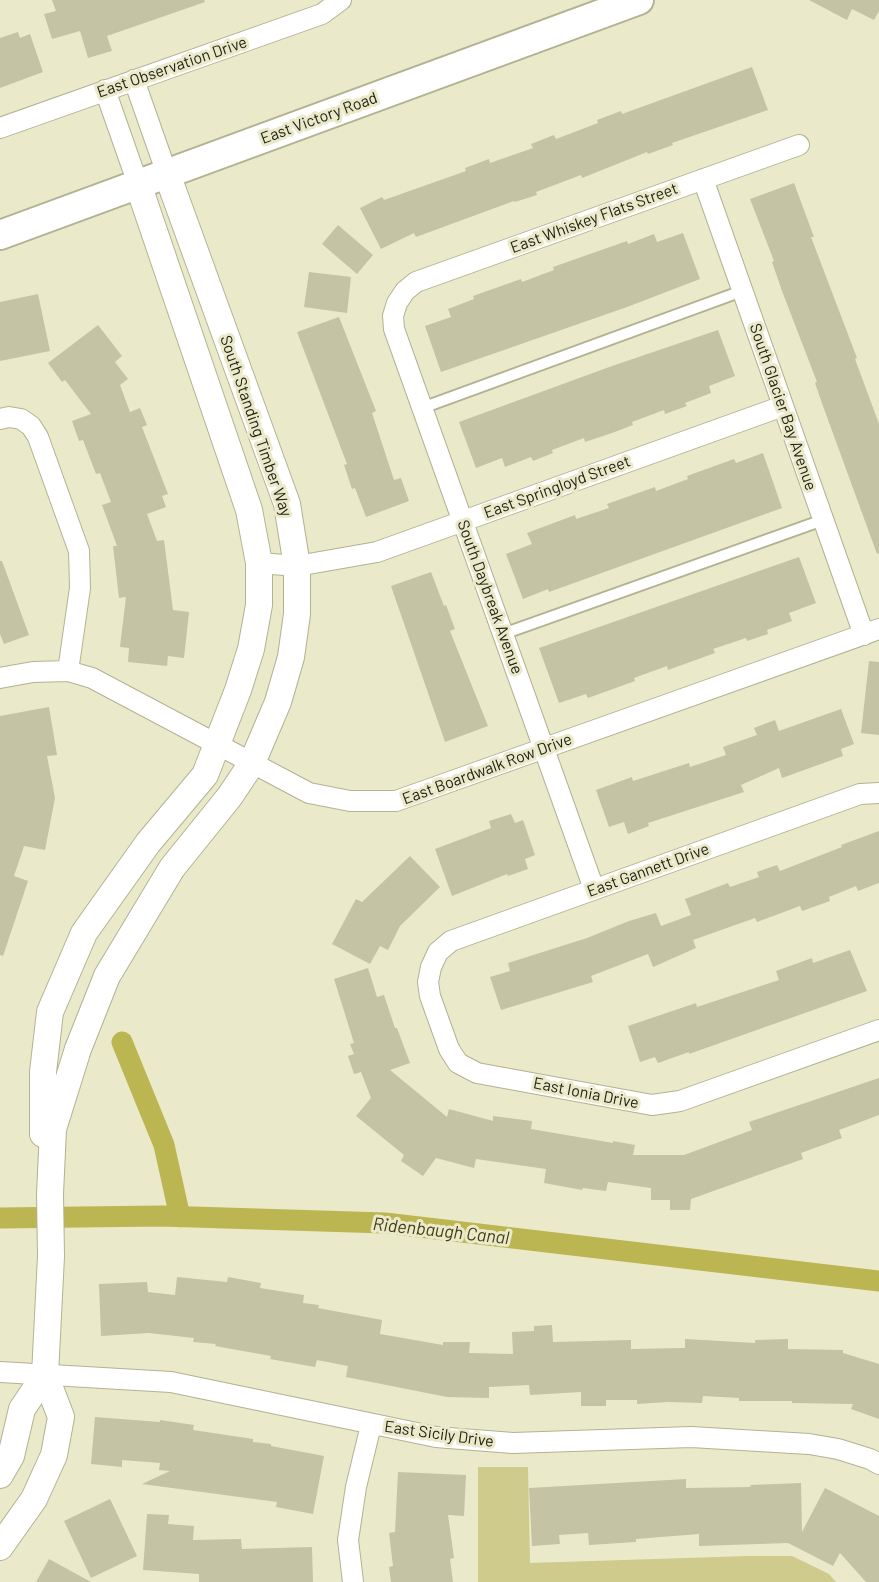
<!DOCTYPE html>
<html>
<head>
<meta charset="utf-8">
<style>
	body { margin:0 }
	canvas { display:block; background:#eae9c9 }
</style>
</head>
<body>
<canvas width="879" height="1582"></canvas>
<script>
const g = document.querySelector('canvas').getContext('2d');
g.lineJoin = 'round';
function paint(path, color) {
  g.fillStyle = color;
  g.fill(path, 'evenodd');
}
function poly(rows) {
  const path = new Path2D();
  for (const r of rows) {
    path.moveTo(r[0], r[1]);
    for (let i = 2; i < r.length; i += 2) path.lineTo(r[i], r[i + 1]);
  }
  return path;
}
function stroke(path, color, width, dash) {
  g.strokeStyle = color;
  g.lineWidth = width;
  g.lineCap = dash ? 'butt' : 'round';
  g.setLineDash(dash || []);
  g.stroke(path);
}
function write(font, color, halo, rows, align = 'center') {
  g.font = font + ' Barlow,sans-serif';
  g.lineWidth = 6;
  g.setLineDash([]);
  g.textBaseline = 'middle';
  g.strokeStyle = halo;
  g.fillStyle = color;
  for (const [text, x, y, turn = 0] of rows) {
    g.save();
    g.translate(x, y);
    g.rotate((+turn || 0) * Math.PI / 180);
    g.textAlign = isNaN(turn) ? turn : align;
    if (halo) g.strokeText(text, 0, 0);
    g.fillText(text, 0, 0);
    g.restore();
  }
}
paint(poly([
	[478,1467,528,1467,530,1563,749,1556,792,1556,829,1574,836,1582,478,1582]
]), '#cecb8d');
stroke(poly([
	[122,1042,164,1145,180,1217],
	[0,1218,161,1216,385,1223,879,1281]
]), '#bcb652', 21);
paint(poly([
	[52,0,204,0,205,2,107,36,112,51,88,58,80,31,52,39,44,14,56,11],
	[809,0,879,0,879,11,874,20,852,9,847,20],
	[18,32,20,38,30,34,43,72,0,88,0,38],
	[752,67,768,110,672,143,673,145,648,154,647,152,582,178,581,175,536,192,537,195,515,202,514,201,416,237,414,233,381,249,360,208,382,197,384,200,466,171,465,168,489,159,490,163,533,148,531,144,554,135,556,139,598,123,597,120,621,111,622,114],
	[794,183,814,237,811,237,857,358,855,359,879,424,879,553,877,554,823,406,815,383,817,382,782,291,772,262,774,261,750,199],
	[338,225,373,255,357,274,322,244],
	[683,233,700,279,627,307,441,372,425,326,451,317,448,309,474,299,473,296,521,279,522,282,554,270,553,267,627,241,628,244,654,234,657,242],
	[309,272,351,277,347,313,304,307],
	[38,294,50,351,0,361,0,302],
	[339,317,376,411,372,413,394,480,401,478,409,501,366,517,355,488,352,489,344,465,347,464,297,332],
	[98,325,122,356,115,362,128,379,120,385,130,412,140,408,147,425,142,427,168,494,162,496,166,507,147,514,157,541,164,540,173,610,189,612,184,658,168,656,167,666,128,662,129,648,120,647,126,597,119,598,113,546,117,546,102,505,111,502,100,473,96,474,83,440,79,441,72,421,91,414,65,380,62,382,48,363],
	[718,330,735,376,709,386,711,393,685,403,687,406,665,414,664,410,632,422,633,425,612,433,585,442,584,438,552,450,553,453,533,461,531,457,505,467,502,458,476,468,459,422,612,366],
	[763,453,782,508,549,592,548,589,523,599,506,554,532,544,527,533,575,515,576,519,609,508,607,504,655,487,656,491,688,479,687,476,734,459,736,463],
	[799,557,816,603,789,613,792,621,767,630,768,634,747,641,746,638,713,649,715,653,668,670,667,666,634,678,635,681,588,698,586,694,559,703,539,648],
	[0,561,2,561,29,635,4,644,0,634],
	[431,572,444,606,446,605,455,629,450,631,488,726,445,742,391,586],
	[869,661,879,662,879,735,861,733],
	[49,707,57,755,47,756,55,798,45,850,24,846,14,876,28,881,3,956,0,955,0,716],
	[841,709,854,744,841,749,843,756,782,778,779,768,741,785,744,792,648,823,649,826,628,834,624,822,609,827,596,790,632,777,633,781,689,763,690,767,726,755,723,747,757,735,754,728,775,720,779,731],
	[511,814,515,823,523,820,535,855,525,859,528,869,508,876,507,874,452,896,435,849,491,828,489,821],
	[879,831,879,883,858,891,856,886,829,897,830,901,802,911,800,906,757,922,755,918,693,940,696,948,653,967,648,954,591,976,593,982,501,1010,490,977,510,971,508,963,587,938,629,921,656,913,661,926,691,915,685,899,728,883,730,887,759,877,757,872,777,865,780,871,842,847,841,845],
	[410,856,440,887,400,926,388,950,380,946,370,964,332,944,356,899,362,902],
	[850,950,867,991,689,1054,689,1052,658,1063,655,1057,640,1062,628,1026,696,1003,697,1007,779,980,776,971,812,958,813,963],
	[368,968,377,997,384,995,395,1028,397,1028,410,1063,390,1070,447,1117,449,1109,493,1121,493,1116,532,1121,531,1129,613,1143,613,1141,635,1145,633,1155,684,1155,752,1130,749,1122,879,1078,879,1115,839,1130,842,1138,801,1153,803,1159,691,1199,690,1210,670,1210,670,1200,651,1200,651,1188,608,1182,606,1191,583,1188,582,1190,544,1183,546,1169,476,1159,474,1168,436,1158,423,1176,401,1161,404,1155,356,1116,371,1098,361,1072,354,1074,348,1056,354,1054,350,1044,354,1043,334,979],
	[177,1277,227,1282,228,1277,261,1283,260,1288,304,1295,303,1303,319,1305,318,1308,382,1320,380,1334,443,1345,443,1342,470,1342,469,1353,513,1354,512,1332,534,1331,534,1326,552,1325,553,1342,631,1340,631,1349,685,1348,685,1339,755,1343,755,1340,788,1339,788,1349,843,1350,843,1353,879,1364,879,1419,851,1409,853,1404,792,1403,792,1401,739,1401,739,1398,703,1396,702,1403,668,1402,637,1404,637,1400,606,1400,606,1406,581,1406,581,1392,530,1395,529,1385,489,1387,489,1398,447,1397,346,1377,348,1366,317,1360,315,1367,270,1359,271,1356,215,1346,216,1344,193,1342,194,1338,149,1333,101,1336,99,1284,147,1282,148,1292,175,1295],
	[95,1417,160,1422,160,1420,194,1425,193,1430,253,1439,253,1442,271,1444,271,1446,324,1456,313,1514,276,1507,277,1502,142,1484,170,1471,159,1470,160,1463,122,1460,122,1467,91,1464],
	[398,1472,466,1475,464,1516,448,1515,454,1558,450,1559,453,1582,391,1582,389,1567,393,1566,389,1533,395,1532],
	[686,1479,686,1488,751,1487,750,1485,801,1483,802,1532,825,1488,879,1516,879,1582,866,1582,840,1553,833,1566,788,1543,699,1546,699,1534,636,1539,636,1542,589,1545,588,1533,559,1535,560,1544,532,1546,529,1488],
	[110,1499,137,1556,91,1578,64,1521],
	[147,1514,169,1515,168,1524,194,1526,193,1540,241,1539,242,1549,312,1547,313,1582,199,1582,199,1574,143,1570],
	[49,1559,91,1582,36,1582]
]), '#c4c3a4');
const service = poly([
	[422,408,742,291],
	[503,634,823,520]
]);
const minor = poly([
	[134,80,167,174],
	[105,90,138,184],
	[0,128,322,14,341,0],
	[703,179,864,635],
	[0,419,9,417,21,419,31,426,38,437,79,551,80,588,68,671],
	[259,563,297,566,377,552,783,406],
	[0,678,33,672,68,671,92,678,309,793,350,801,396,801,879,629],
	[879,793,860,794,451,941,438,952,431,967,428,982,430,996,449,1049,458,1063,477,1073,652,1105,680,1101,879,1030],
	[594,889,394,329,393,316,397,303,405,291,416,282,799,145],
	[0,1372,171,1382,436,1437,513,1443,691,1437,809,1444,838,1449,870,1459,879,1464],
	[353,1582,348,1540,356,1487,371,1425]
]);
const tertiary = poly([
	[43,1134,43,1072,50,1012,84,933,148,843,205,775,238,690,251,649,259,605,259,563,249,510,138,184],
	[0,1475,11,1456,22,1409,45,1375],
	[0,1547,34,1499,54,1455,61,1417,45,1375,51,1256,50,1194,53,1129,78,1049,107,976,172,868,230,796,252,763,278,702,291,657,297,614,297,566,287,504,167,174]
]);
const secondary = poly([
	[0,235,639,0]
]);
stroke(service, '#b3b293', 14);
stroke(minor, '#b3b293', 22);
stroke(tertiary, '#b3b293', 28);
stroke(secondary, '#b3b293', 32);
stroke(service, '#fff', 10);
stroke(minor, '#fff', 20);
stroke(tertiary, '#fff', 26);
stroke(secondary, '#fff', 28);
write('16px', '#222216', '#eae9c9', [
	["East Observation Drive",172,67,-19],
	["East Victory Road",319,118,-20],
	["East Whiskey Flats Street",594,218,-20],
	["South Glacier Bay Avenue",783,407,71],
	["South Standing Timber Way",256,426,71],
	["East Springloyd Street",557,487,-20],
	["South Daybreak Avenue",490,597,70],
	["East Boardwalk Row Drive",487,769,-20],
	["East Gannett Drive",648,870,-20],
	["East Ionia Drive",586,1093,11],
	["East Sicily Drive",439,1434,8]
]);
write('italic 18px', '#413f15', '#eae9c9', [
	["Ridenbaugh Canal",441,1231,6]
]);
</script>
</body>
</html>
